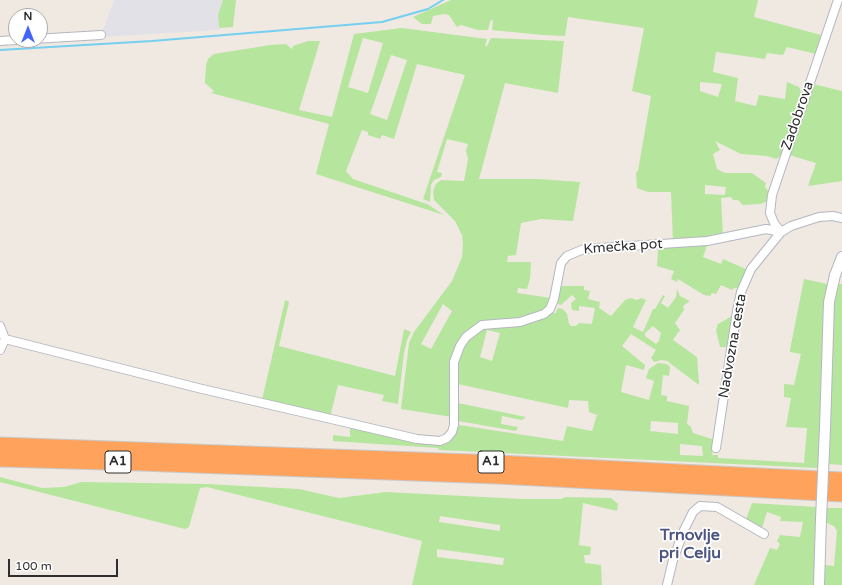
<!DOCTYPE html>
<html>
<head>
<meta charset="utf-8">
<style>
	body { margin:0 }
	#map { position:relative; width:842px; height:585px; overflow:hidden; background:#efe9e1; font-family:"Varela Round",sans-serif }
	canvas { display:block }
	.north { position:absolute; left:8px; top:8px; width:40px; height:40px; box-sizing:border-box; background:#fff; border:1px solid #ababab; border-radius:50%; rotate:0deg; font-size:11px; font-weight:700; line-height:16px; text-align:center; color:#2e2e2e }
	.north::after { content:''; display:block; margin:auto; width:14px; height:18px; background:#4264fb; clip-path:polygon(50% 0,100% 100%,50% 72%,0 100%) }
	.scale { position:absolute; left:8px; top:559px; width:110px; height:18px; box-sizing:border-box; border:2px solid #2e2e2e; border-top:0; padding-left:5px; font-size:12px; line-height:14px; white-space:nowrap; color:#2e2e2e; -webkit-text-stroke:3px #fff; paint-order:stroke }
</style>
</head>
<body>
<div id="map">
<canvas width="842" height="585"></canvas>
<div class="north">N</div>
<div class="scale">100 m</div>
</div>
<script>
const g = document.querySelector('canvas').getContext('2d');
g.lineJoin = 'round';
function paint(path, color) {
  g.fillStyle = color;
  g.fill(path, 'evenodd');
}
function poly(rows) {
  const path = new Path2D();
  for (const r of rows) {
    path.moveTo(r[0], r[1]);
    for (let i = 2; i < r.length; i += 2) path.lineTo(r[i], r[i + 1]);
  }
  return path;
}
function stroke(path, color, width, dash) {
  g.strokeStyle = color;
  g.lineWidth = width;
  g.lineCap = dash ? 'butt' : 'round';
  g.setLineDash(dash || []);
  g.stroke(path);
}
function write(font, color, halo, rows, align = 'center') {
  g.font = font + ' "Varela Round",sans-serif';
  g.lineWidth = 3.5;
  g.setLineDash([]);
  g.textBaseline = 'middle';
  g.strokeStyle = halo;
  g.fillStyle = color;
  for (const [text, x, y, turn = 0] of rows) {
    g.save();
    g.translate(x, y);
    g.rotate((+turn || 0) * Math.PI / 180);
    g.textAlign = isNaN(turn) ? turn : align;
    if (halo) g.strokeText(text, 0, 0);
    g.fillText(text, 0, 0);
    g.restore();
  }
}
paint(poly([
	[114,0,223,0,218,15,220,30,101,37,100,31,104,28]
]), '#e3e1e8');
paint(poly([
	[223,0,236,0,233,27,220,28,219,26,218,15],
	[451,0,758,0,754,17,821,35,816,54,787,47,783,55,767,53,765,59,716,52,713,72,738,78,735,101,756,106,759,95,785,99,787,82,799,87,801,92,782,155,776,159,767,156,741,154,715,141,720,150,713,154,717,169,725,173,752,173,766,183,765,187,770,193,768,201,760,204,743,205,738,200,733,200,731,197,721,198,723,236,673,242,671,192,648,192,637,188,636,172,638,171,651,96,632,91,644,28,568,17,565,36,543,35,492,30,493,19,490,22,488,30,478,30,461,25,457,27,449,15,445,14,433,16,431,24,422,24,413,17],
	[700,82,722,84,718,97,700,91],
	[705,185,726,187,725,195,705,194],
	[402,28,487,39,485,46,487,46,491,38,564,41,558,93,505,83,479,179,539,179,580,182,573,221,541,219,521,223,516,255,508,256,507,262,531,262,530,279,527,289,518,288,517,293,551,298,547,310,534,317,494,322,458,344,452,417,401,409,409,343,414,332,452,281,462,257,463,244,462,235,455,221,434,200,433,191,436,184,441,180,464,181,468,159,466,151,468,144,447,139,437,172,442,173,441,177,434,180,431,185,430,202,423,199,465,75,417,64,394,139,382,135,380,139,368,135,368,132,362,130,346,171,353,179,427,204,444,215,316,174,329,124,211,93,214,91,205,83,206,65,208,59,214,54,270,45,286,44,292,49,293,46,308,41,320,41,299,110,332,117,354,34],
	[363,38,383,43,368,93,348,87],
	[391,55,407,60,387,120,370,114],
	[443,304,452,311,431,349,421,344],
	[813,84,842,91,842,181,808,186,816,163,789,155],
	[708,243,703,257,721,264,723,259,748,270,738,288,734,288,732,290,721,285,716,294,712,293,710,296,704,295,678,279,677,282,671,279,674,271,657,266,658,250,662,247],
	[804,279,827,284,818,468,439,450,438,448,333,441,333,435,350,437,350,427,432,445,445,444,448,442,459,425,563,441,567,426,592,431,597,415,589,412,588,401,569,400,568,408,458,384,458,403,526,417,522,420,502,416,501,424,518,427,516,431,458,421,456,417,456,361,468,338,482,328,520,325,538,321,551,311,552,313,556,313,557,309,559,308,563,309,567,314,569,324,571,326,576,326,579,323,592,324,595,308,579,306,579,311,572,310,571,303,576,299,572,295,561,305,558,304,558,286,584,286,584,290,590,291,588,299,600,302,599,308,611,316,625,300,631,298,637,300,641,298,646,300,633,327,643,332,653,309,655,309,663,295,665,296,661,303,668,308,676,297,677,289,680,296,690,301,683,306,684,310,675,323,680,330,673,340,697,357,699,385,667,361,662,360,654,362,651,358,656,350,631,334,622,346,645,365,644,370,626,365,621,392,649,400,654,381,646,378,649,369,658,363,667,364,670,367,669,376,663,375,661,395,667,396,667,401,689,406,687,424,691,427,693,433,715,440,712,455,718,455,718,458,804,463,807,428,786,427,791,398,784,397,784,384,794,385,801,354,790,352,790,350],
	[653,326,661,333,659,341,656,344,645,336,645,333],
	[487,330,500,333,492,361,480,357],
	[651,421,678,423,678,434,650,431],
	[680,444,702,446,703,456,680,455],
	[838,284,842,284,842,465,829,464,833,341,834,303],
	[285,300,289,302,279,346,395,376,404,329,411,332,407,340,404,353,398,404,382,401,384,395,338,385,330,417,262,400],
	[732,316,727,347,720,347,716,330,718,324],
	[0,477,42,488,64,487,82,482,206,484,299,489,339,498,386,492,522,499,561,499,566,497,611,498,618,504,617,511,583,503,579,545,591,547,590,555,584,555,585,563,601,565,602,585,412,585,422,541,207,487,200,488,189,527,185,529,0,482],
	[440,516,500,525,500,531,439,522],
	[437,549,504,558,503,565,437,557],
	[752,503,816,507,815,585,754,585,770,548,777,550,780,544,777,541,780,535,800,537,803,522,780,521,781,517,767,512,761,531,745,522],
	[827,508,842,508,842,585,823,585,825,565,834,566,837,531,834,526,827,523]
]), '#b6e59e');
stroke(poly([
	[0,50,152,41,382,22,428,9,443,0]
]), '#75cff0', 2);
const minor = poly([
	[0,41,101,35],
	[781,232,774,223,770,213,772,195,838,0],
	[0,326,5,339],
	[0,350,5,339,198,388,417,439,440,441,447,438,452,432,454,425,454,362,460,346,466,337,482,325,520,322,544,314,550,309,554,299,561,263,567,256,584,249,707,241,766,229,781,232],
	[716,448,737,311,741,292,751,269,781,232,791,226,819,217,833,216,842,218],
	[667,585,673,560,684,530,693,512,700,506,717,507,764,534]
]);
const tertiary = poly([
	[825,428,829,302,835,275,842,257],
	[819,585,821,519]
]);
const motorway = poly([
	[0,445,498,463,842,480],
	[0,459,140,463,497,476,842,494]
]);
stroke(minor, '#b4b7c1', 10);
stroke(tertiary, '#b4b7c1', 12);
stroke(motorway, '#c9c9c9', 17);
stroke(minor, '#fff', 8);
stroke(tertiary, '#fff', 10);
stroke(motorway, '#ffa35c', 15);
const tertiaryBridge = poly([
	[821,519,825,428]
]);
stroke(tertiaryBridge, '#b4b7c1', 12, []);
stroke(tertiaryBridge, '#fff', 10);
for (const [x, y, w] of [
	[118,462,26],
	[491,462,26]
]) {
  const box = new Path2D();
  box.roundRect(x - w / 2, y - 11, w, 22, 3);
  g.fillStyle = '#fff';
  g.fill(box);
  stroke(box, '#2e2e2e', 1);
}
write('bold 13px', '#2e2e2e', null, [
	["A1",118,462],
	["A1",491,462]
]);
write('14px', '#2e2e2e', '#fff', [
	["Zadobrova",798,116,-71],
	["Kmečka pot",623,247,-4],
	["Nadvozna cesta",733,346,-80]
]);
write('bold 16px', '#4d5680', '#fff', [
	["Trnovlje",690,536],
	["pri Celju",690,554]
]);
</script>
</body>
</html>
